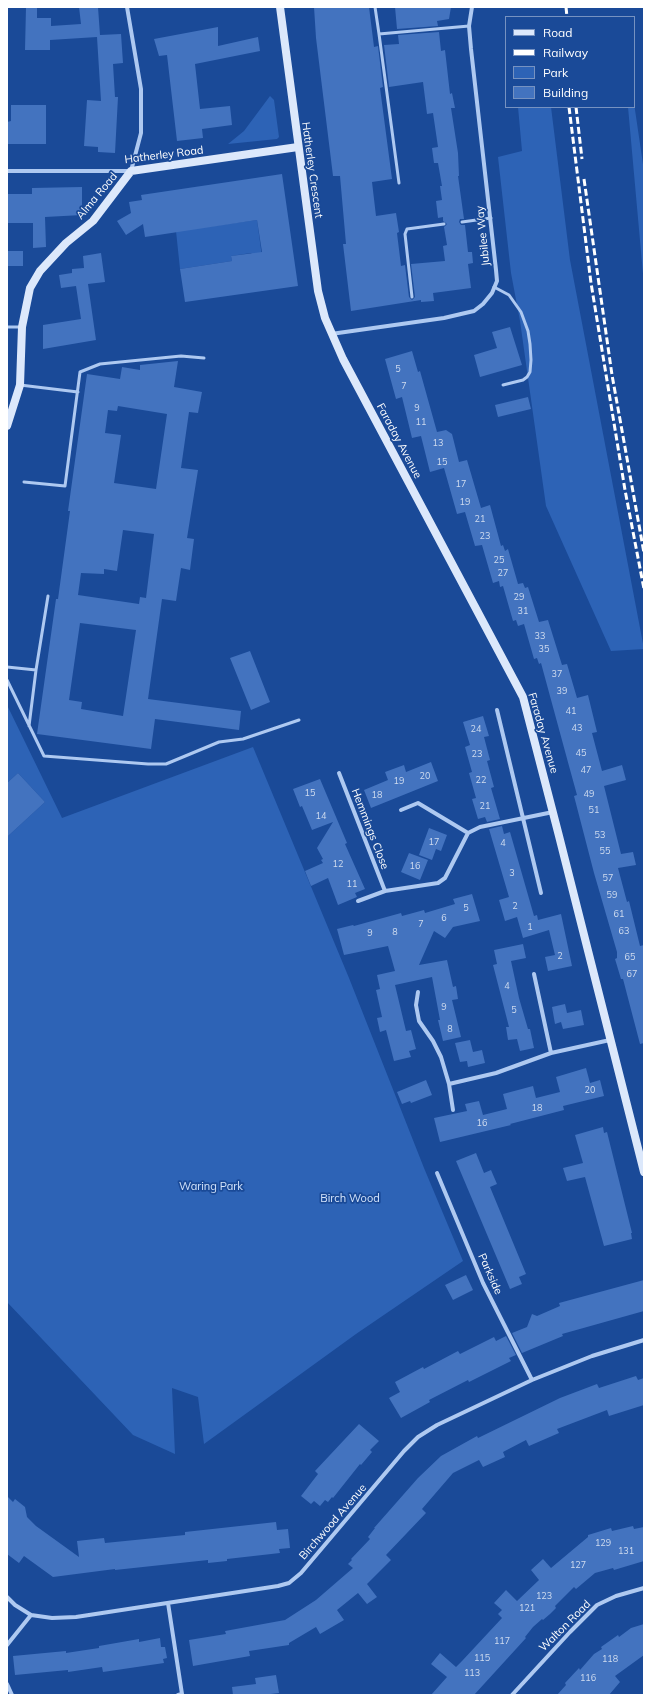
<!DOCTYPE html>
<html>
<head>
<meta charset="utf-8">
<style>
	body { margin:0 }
	#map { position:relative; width:651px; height:1702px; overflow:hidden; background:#1a4a98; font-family:Mulish,sans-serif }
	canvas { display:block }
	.frame { position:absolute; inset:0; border:8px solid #fff; pointer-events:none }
	.legend { position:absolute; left:505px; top:16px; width:130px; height:92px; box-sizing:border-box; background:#1a4a98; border:1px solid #7692c1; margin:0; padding:5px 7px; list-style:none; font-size:12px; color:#fff }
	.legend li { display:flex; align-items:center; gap:8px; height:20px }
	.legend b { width:20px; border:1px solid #7692c1 }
</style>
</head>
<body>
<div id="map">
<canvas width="651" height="1702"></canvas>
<div class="frame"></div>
<ul class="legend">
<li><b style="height:5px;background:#dce8fb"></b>Road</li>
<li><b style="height:5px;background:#fff"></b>Railway</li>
<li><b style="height:11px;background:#2d63b6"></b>Park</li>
<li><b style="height:11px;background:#4373bf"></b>Building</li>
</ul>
</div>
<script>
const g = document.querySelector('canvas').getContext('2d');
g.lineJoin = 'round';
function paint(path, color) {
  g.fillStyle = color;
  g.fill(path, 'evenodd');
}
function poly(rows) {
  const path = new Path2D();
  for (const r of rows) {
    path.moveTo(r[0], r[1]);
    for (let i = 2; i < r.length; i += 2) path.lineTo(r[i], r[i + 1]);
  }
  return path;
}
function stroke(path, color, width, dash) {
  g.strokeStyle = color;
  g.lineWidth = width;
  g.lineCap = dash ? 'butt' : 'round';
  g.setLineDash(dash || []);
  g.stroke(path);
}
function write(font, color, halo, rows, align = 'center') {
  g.font = font + ' Mulish,sans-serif';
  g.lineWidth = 3.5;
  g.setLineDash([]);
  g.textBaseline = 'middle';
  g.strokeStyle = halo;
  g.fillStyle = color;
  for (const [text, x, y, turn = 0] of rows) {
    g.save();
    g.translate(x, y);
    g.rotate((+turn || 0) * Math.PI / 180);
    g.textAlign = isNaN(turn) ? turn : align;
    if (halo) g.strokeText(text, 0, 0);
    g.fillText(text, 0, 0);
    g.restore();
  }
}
paint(poly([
	[270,96,274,100,279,137,277,139,228,144,244,131],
	[634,103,644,171,644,285,628,107,634,107],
	[518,107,551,107,570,260,644,649,611,651,546,506,520,321,511,273,498,157,522,151],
	[257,220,263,264,251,253,231,256,232,261,180,269,176,231],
	[7,705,62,818,253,747,349,978,424,1168,463,1261,356,1334,204,1444,198,1397,172,1388,175,1454,133,1435,7,1302,7,837,45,802,18,773,7,783]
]), '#2d63b6');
paint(poly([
	[26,7,37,7,37,18,51,18,51,26,81,24,79,7,98,7,100,35,121,34,123,63,113,64,115,97,118,97,115,153,98,152,98,147,84,146,87,100,101,101,97,37,50,40,50,50,25,50],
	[314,7,369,7,374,47,378,46,383,87,380,88,392,179,372,182,376,216,396,213,399,232,397,233,401,266,405,265,409,297,412,300,415,297,411,264,445,261,443,246,447,245,444,227,447,224,443,221,443,217,438,218,436,201,442,200,440,186,442,186,438,163,434,163,432,148,438,147,433,113,427,114,423,82,389,87,384,45,399,44,398,35,439,32,441,51,445,50,450,94,452,93,455,108,451,108,458,153,459,176,458,176,464,219,460,219,459,222,461,225,465,225,468,252,472,252,473,263,468,264,471,288,433,293,434,301,421,302,421,300,351,311,343,244,346,244,340,176,333,176,316,38],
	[395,7,451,7,449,19,437,21,438,26,397,29],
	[218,27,218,46,258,37,260,51,195,64,200,109,230,106,232,125,202,129,203,138,177,141,167,55,159,56,154,39],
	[11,105,46,105,46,144,7,144,7,122,11,121],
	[282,174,298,286,185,302,180,269,232,261,231,256,262,252,257,220,145,237,143,224,126,235,117,221,131,213,129,202,142,200,141,195],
	[82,187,82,215,45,217,46,247,33,248,33,223,7,223,7,194,32,194,32,188],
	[7,251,23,251,23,266,7,266],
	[101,253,105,282,88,284,96,340,43,349,43,325,81,319,76,286,61,288,59,275,72,273,72,269,84,268,83,256],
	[510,327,522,365,480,377,474,355,497,348,492,332],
	[412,351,418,372,420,371,437,432,446,430,452,434,459,462,467,460,481,508,490,505,501,546,503,545,505,551,508,549,518,584,523,583,525,588,528,587,539,622,548,620,562,665,567,664,577,698,588,695,597,732,592,733,602,771,622,765,626,780,604,786,621,854,633,852,636,865,618,868,627,902,629,901,640,946,644,945,644,1043,640,1044,623,979,621,979,615,959,617,958,617,952,594,873,574,796,577,795,569,766,541,663,539,664,537,658,534,659,524,624,518,626,516,620,513,621,503,586,500,587,499,581,493,583,482,545,475,546,465,512,457,514,444,468,430,472,421,436,412,438,402,397,396,399,385,359],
	[178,361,174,387,202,392,198,413,189,412,181,468,198,470,187,538,194,539,190,570,181,568,176,601,162,599,148,699,241,711,239,730,155,719,151,749,37,734,56,599,58,599,70,511,68,511,87,374,120,379,122,367,140,370,140,365],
	[118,406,167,414,156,489,114,483,121,435,105,433,108,410,117,411],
	[123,530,154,534,146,598,140,597,139,604,78,595,81,573,104,574,104,569,117,571],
	[80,623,136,630,123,716,81,709,82,702,69,700],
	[528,397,531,409,498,417,495,405],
	[250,651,270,702,251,710,230,658],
	[483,716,489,736,484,737,490,760,487,761,494,787,491,788,500,819,487,822,485,817,478,819,472,799,476,798,469,773,472,772,465,747,470,745,463,722],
	[431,762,438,781,371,808,364,790,388,780,385,772,404,765,406,772],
	[18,773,45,802,7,837,7,783],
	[320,779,347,843,345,844,365,889,355,893,357,897,338,905,328,878,311,886,305,871,323,863,321,860,323,859,317,848,333,822,312,830,302,806,300,807,293,789],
	[502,826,504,834,510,832,534,916,537,915,538,920,561,914,572,966,548,971,545,957,555,955,549,930,523,938,517,917,505,921,499,900,509,897,489,829],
	[429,828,447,835,441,851,436,849,432,860,419,855],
	[409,853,428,860,420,880,401,872],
	[472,894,480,921,453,927,445,938,434,931,419,965,447,960,453,987,456,986,458,999,452,1000,461,1037,443,1041,438,1020,440,1020,432,977,395,985,406,1031,411,1030,416,1049,409,1051,411,1057,394,1061,386,1030,380,1032,377,1018,382,1017,376,990,380,989,377,975,395,971,388,946,344,955,337,929,353,925,354,926,401,913,402,916,424,910,425,913,455,904,453,899],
	[523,944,526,958,511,961,519,998,528,1029,530,1029,534,1048,520,1051,517,1039,508,1040,506,1027,509,1027,493,965,497,964,494,950],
	[565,1004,567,1013,581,1010,584,1025,563,1029,561,1022,555,1024,552,1007],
	[470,1040,473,1052,482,1050,485,1063,468,1067,467,1061,460,1062,455,1043],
	[586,1068,590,1083,600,1080,604,1096,563,1106,564,1110,510,1124,511,1125,440,1142,434,1118,467,1111,465,1104,479,1101,483,1115,507,1109,503,1094,533,1086,536,1098,560,1092,556,1077],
	[426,1080,432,1095,411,1103,410,1101,402,1104,397,1092],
	[603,1127,604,1133,607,1132,632,1233,631,1233,632,1239,604,1246,585,1177,567,1181,563,1168,583,1163,575,1135],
	[476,1153,484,1173,491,1170,497,1184,490,1187,526,1274,519,1277,522,1284,510,1289,456,1161],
	[466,1275,473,1290,453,1300,445,1285],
	[644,1280,644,1311,562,1334,563,1336,522,1353,512,1333,527,1327,532,1314,537,1316,560,1306,559,1303],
	[506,1336,516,1355,509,1358,511,1361,469,1382,468,1380,429,1400,430,1402,401,1418,389,1398,400,1392,395,1382,423,1367,424,1369,458,1351,460,1354,494,1337,496,1341],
	[636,1376,638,1380,644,1378,644,1405,609,1416,607,1410,557,1429,559,1433,529,1446,526,1440,503,1452,505,1457,483,1467,479,1460,453,1473,422,1509,426,1513,386,1555,391,1560,367,1584,377,1597,367,1604,358,1593,337,1610,344,1620,320,1634,316,1627,289,1643,289,1645,249,1651,250,1656,193,1666,189,1640,226,1634,225,1631,285,1620,316,1600,353,1568,348,1564,352,1560,351,1559,370,1539,368,1537,375,1528,374,1528,418,1478,441,1456,477,1436,478,1438,560,1398,597,1384,599,1388],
	[359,1424,379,1441,370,1450,372,1452,361,1465,360,1464,333,1498,332,1497,328,1502,325,1500,320,1506,314,1501,311,1504,301,1496,318,1474,315,1471],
	[7,1496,13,1502,15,1499,25,1507,27,1517,36,1526,79,1557,77,1541,104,1538,105,1543,185,1535,185,1532,276,1522,277,1530,288,1529,290,1548,279,1549,280,1553,227,1559,227,1561,208,1563,208,1560,115,1570,115,1569,53,1577,24,1556,19,1563,7,1554],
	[633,1526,634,1529,644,1527,644,1561,614,1570,613,1568,595,1573,576,1589,574,1587,555,1606,556,1608,550,1614,543,1620,542,1619,533,1627,525,1637,526,1638,474,1695,431,1695,447,1677,431,1664,440,1653,456,1667,462,1661,502,1618,498,1614,502,1610,494,1603,506,1590,517,1601,539,1580,531,1570,543,1559,551,1568,588,1537,588,1535,611,1528,612,1531],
	[644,1624,644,1655,615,1676,620,1682,609,1695,557,1695,566,1685,565,1683,579,1668,580,1670,594,1654,602,1649,601,1647,618,1635,619,1637,631,1628],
	[160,1638,161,1647,165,1647,167,1658,163,1659,164,1663,103,1672,102,1667,68,1672,68,1670,15,1675,13,1656,66,1651,66,1653,99,1648,99,1646,139,1639,139,1642],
	[276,1675,279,1693,262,1695,233,1695,232,1687,256,1684,255,1678]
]), '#4373bf');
stroke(poly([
	[375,7,379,34],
	[399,183,379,34,469,26],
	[462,222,491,218],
	[494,287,509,295,521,312,528,331,530,344,531,360,530,372,527,377,523,380,503,385],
	[412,297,405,234,407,229,444,224],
	[7,327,21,327],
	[20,385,78,392],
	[24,482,65,486,80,372,100,364,181,356,204,358],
	[7,667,36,670,29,726],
	[36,670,48,596],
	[7,680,44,756,148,764,166,764,219,742,243,739,299,720]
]), '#aec9f1', 3);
stroke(poly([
	[7,171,131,171,141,133,141,89,127,7],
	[331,334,444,318,461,314,474,311,483,304,492,293,497,281,496,270,471,49,469,26,472,7],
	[497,710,541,893],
	[339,773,385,891,438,883,445,878,468,833,480,827,553,812],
	[401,810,418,803,468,833],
	[358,901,385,891],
	[534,974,551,1053],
	[418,992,416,1005,419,1021,433,1041,441,1057,449,1084,453,1110],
	[449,1084,496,1073,551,1053,610,1040],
	[437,1173,483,1283,532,1380],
	[7,1597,15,1605,31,1615,52,1618,76,1617,278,1586,289,1583,301,1573,404,1451,418,1437,437,1425,532,1380,592,1356,644,1340],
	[168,1603,182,1694,178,1695],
	[7,1645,31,1615],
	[7,1684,12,1695],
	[512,1695,570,1632,597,1605,616,1596,644,1588]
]), '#aec9f1', 4);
stroke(poly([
	[280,7,318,291,325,318,343,359,523,697,559,836,644,1172],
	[7,426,20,385,22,327,30,288,40,271,66,243,93,221,131,171,298,147]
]), '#dce8fb', 8);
stroke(poly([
	[566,7,567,17],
	[569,107,591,283,625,490,644,589],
	[576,107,582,159],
	[584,179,612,375,644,553]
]), '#fff', 3, [7, 3]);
write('9px', '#d0dcef', null, [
	["5",398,369],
	["7",404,386],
	["9",417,408],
	["11",421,422],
	["13",438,443],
	["15",442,462],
	["17",461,484],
	["19",465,502],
	["21",480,519],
	["23",485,536],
	["25",499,560],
	["27",503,573],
	["29",519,597],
	["31",523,611],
	["33",540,636],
	["35",544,649],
	["37",557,674],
	["39",562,691],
	["41",571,711],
	["43",577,728],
	["24",476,729],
	["45",581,753],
	["23",477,754],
	["47",586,770],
	["20",425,776],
	["22",481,780],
	["19",399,781],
	["15",310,793],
	["49",589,794],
	["18",377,795],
	["21",485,806],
	["51",594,810],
	["14",321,816],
	["53",600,835],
	["17",434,842],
	["4",503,843],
	["55",605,851],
	["12",338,864],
	["16",415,866],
	["3",512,873],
	["57",608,878],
	["11",352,884],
	["59",612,895],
	["2",515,906],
	["5",466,908],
	["61",619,914],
	["6",444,918],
	["7",421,924],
	["1",530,927],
	["63",624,931],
	["8",395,932],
	["9",370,933],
	["2",560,956],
	["65",630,957],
	["67",632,974],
	["4",507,986],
	["9",444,1007],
	["5",514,1010],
	["8",450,1029],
	["20",590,1090],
	["18",537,1108],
	["16",482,1123],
	["129",603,1543],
	["131",626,1551],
	["127",578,1565],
	["123",544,1596],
	["121",527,1608],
	["117",502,1641],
	["115",482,1658],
	["118",610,1659],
	["113",472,1673],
	["116",588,1678]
]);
write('11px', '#fff', '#1a4a98', [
	["Hatherley Road",164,155,-7],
	["Hatherley Crescent",312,170,82],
	["Alma Road",97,196,-50],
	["Jubilee Way",483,236,-96],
	["Faraday Avenue",399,441,62],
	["Faraday Avenue",543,733,74],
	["Hemmings Close",370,829,69],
	["Parkside",490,1274,66],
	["Birchwood Avenue",333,1522,-49],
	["Walton Road",565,1626,-45]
]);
write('11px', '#d5e5fc', '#1a4a98', [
	["Waring Park",211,1187],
	["Birch Wood",350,1199]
]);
</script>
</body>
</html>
